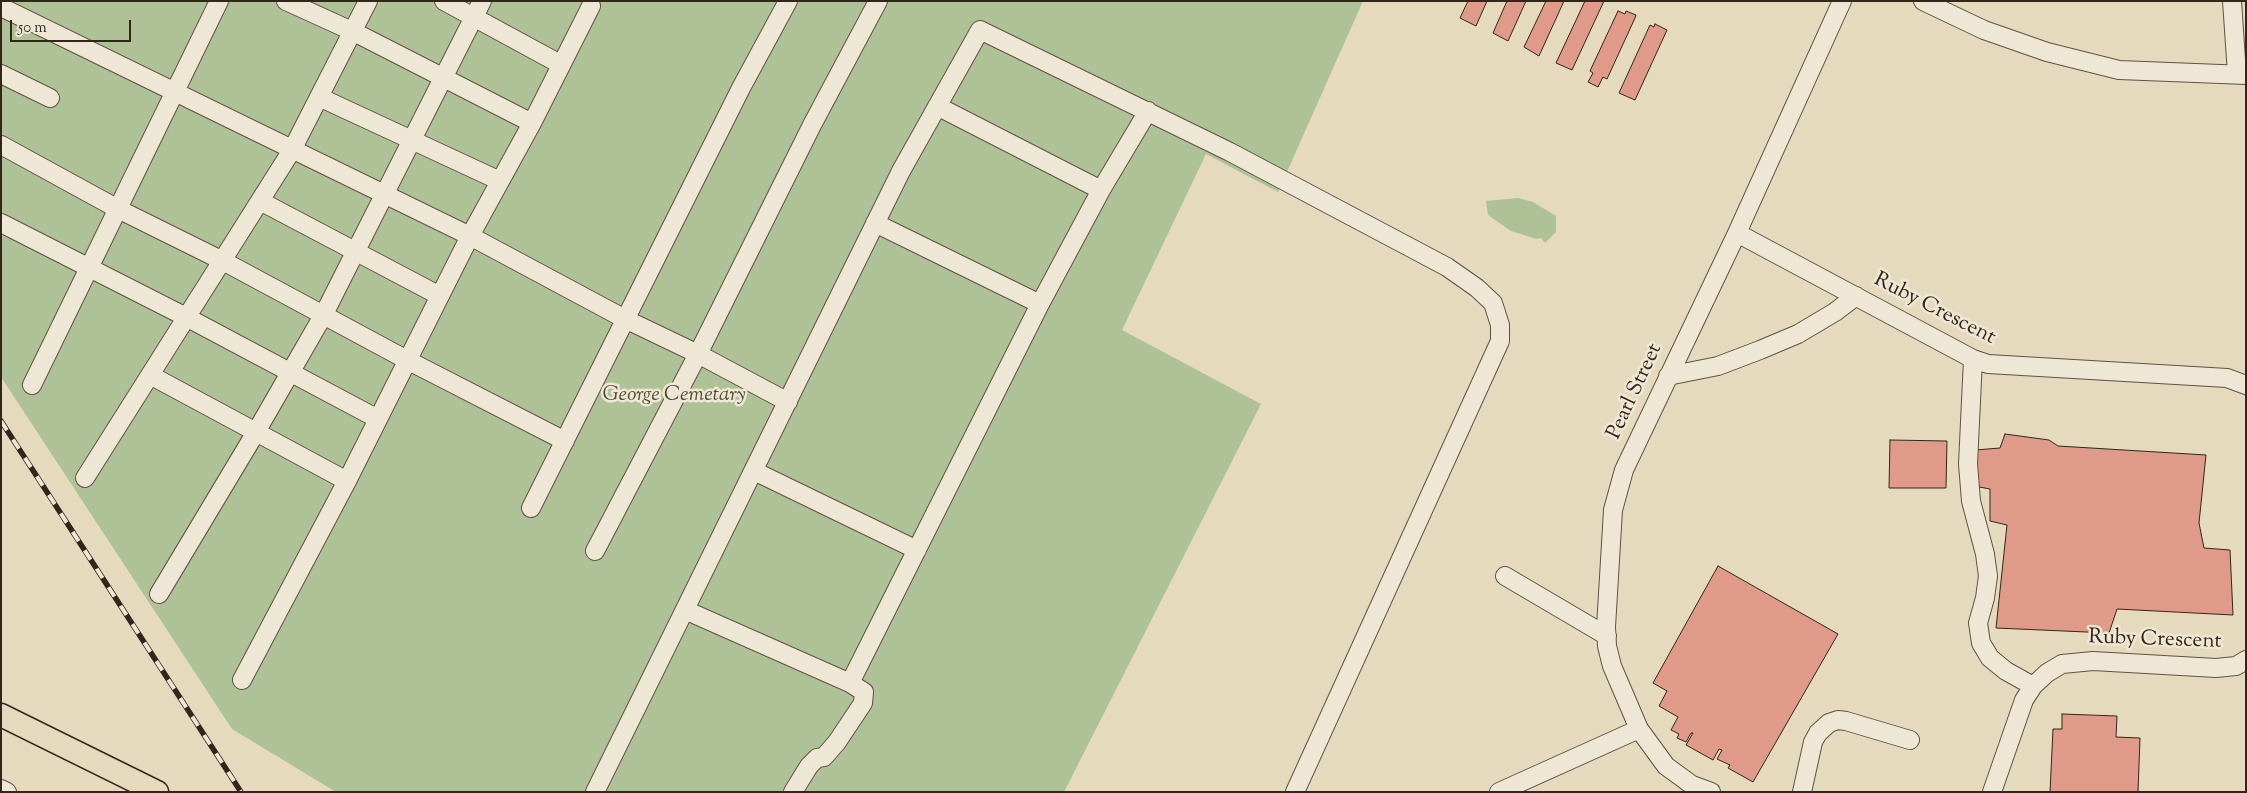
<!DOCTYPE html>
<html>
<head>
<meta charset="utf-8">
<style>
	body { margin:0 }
	#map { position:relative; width:2247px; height:793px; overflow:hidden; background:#e6dabe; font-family:"Sorts Mill Goudy",serif }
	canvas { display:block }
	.frame { position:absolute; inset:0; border:2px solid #322519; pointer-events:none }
	.scale { position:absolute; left:10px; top:20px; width:121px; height:22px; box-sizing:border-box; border:2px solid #322519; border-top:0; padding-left:6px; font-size:15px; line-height:18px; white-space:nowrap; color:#322519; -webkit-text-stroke:4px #efe7d5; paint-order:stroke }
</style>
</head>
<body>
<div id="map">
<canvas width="2247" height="793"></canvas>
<div class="frame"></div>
<div class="scale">50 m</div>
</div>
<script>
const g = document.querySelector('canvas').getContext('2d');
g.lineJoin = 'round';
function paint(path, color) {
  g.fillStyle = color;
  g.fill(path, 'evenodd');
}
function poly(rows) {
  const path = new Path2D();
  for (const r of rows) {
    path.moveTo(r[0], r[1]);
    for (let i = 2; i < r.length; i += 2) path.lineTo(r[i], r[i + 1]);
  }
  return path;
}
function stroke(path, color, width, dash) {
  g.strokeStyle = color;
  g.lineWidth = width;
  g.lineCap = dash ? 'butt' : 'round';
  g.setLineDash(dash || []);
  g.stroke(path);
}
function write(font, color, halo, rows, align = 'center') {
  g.font = font + ' "Sorts Mill Goudy",serif';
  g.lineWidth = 5;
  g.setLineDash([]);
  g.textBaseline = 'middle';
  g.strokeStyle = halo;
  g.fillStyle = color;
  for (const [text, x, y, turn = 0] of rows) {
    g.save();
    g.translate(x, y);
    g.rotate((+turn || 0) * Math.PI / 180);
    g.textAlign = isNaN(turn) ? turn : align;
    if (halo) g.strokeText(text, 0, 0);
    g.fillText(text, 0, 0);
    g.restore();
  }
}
paint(poly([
	[1,1,1363,1,1278,192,1206,154,1122,330,1261,404,1064,792,336,792,232,729,1,377],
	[1518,198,1533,202,1556,216,1556,232,1545,243,1541,238,1536,239,1511,231,1488,215,1486,201]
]), '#afc196');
const building = poly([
	[1468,1,1487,1,1476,26,1460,18,1468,1],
	[1507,1,1526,1,1508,41,1493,33,1507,1],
	[1546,1,1564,1,1539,56,1524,47,1546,1],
	[1585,1,1604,1,1572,70,1556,63,1585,1],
	[1618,11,1625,14,1626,11,1636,15,1635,18,1607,79,1603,77,1598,87,1588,82,1593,73,1590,71,1618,11],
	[1655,24,1667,30,1635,100,1619,93,1650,25,1654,27,1655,24],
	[2005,434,2049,440,2058,446,2206,455,2199,523,2204,548,2230,550,2233,615,2117,609,2109,633,1996,628,2007,525,1990,521,1990,489,1974,486,1975,450,2000,448,2005,434],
	[1890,440,1947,441,1946,488,1889,488,1890,440],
	[1718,566,1838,634,1753,782,1728,768,1730,765,1717,759,1722,750,1719,749,1713,760,1686,745,1693,733,1691,733,1686,742,1677,738,1679,734,1671,730,1678,717,1659,706,1667,691,1653,683,1718,566],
	[2062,714,2117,716,2116,737,2140,738,2138,792,2050,792,2053,729,2062,729,2062,714]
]);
paint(building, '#e09a89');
stroke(building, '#322519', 1);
const minor = poly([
	[286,1,354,32,532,123],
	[444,1,560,64],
	[1923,1,1984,30,2047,52,2119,70,2246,75],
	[2232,1,2237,74],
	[1,7,470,236,625,319,698,354,788,402],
	[1,74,50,98],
	[319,97,500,181],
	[937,106,1101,190],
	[1,145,118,209,223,261,407,360,565,441],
	[260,201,440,296],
	[1,223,188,318,378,419],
	[875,223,1040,304],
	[1737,233,1973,359,1988,364,2227,378,2246,385],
	[1973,359,1968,464,1971,501,1985,554,1988,576,1985,598,1978,623,1981,643,1990,658,2006,671,2033,686],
	[150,375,347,481],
	[1668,376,1718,366,1760,350,1798,334,1835,312,1856,296],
	[32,385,219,1],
	[754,471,917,550],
	[85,478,292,150,368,1],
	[531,508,741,88,788,1],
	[595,551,698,354,812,125,878,1],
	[1505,576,1607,636],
	[159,594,256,432,324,314,482,1],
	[685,610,850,683],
	[242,680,347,481,470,236,532,123,591,6],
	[1,789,7,792],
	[595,792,901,171,980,30,1230,152,1447,267,1477,288,1493,303,1500,325,1500,341,1295,792],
	[793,792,809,766,817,758,824,757,837,742,863,703,864,692,850,683,1040,304,1101,190,1148,111],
	[1499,792,1639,729],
	[1711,792,1692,785,1666,766,1639,729,1612,666,1607,646,1606,627,1613,510,1624,470,1737,233,1842,1],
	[1802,792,1813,742,1818,733,1829,723,1838,720,1846,721,1910,740],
	[1992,792,2024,700,2033,686,2047,673,2062,664,2093,661,2216,668,2236,666,2246,660]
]);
const major = poly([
	[1,715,157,792]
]);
stroke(minor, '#5f5242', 20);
stroke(major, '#322519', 25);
stroke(minor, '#efe7d5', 18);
stroke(major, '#e6dabe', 22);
const rail = poly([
	[1,421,241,792]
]);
stroke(rail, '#322519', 5.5);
stroke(rail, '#efe7d5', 4, [11]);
write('21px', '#322519', '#efe7d5', [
	["Ruby Crescent",1934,310,27],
	["Pearl Street",1636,392,-65],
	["Ruby Crescent",2155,641,2]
]);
write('italic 21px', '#514c38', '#efe7d5', [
	["George Cemetary",674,396]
]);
</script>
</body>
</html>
